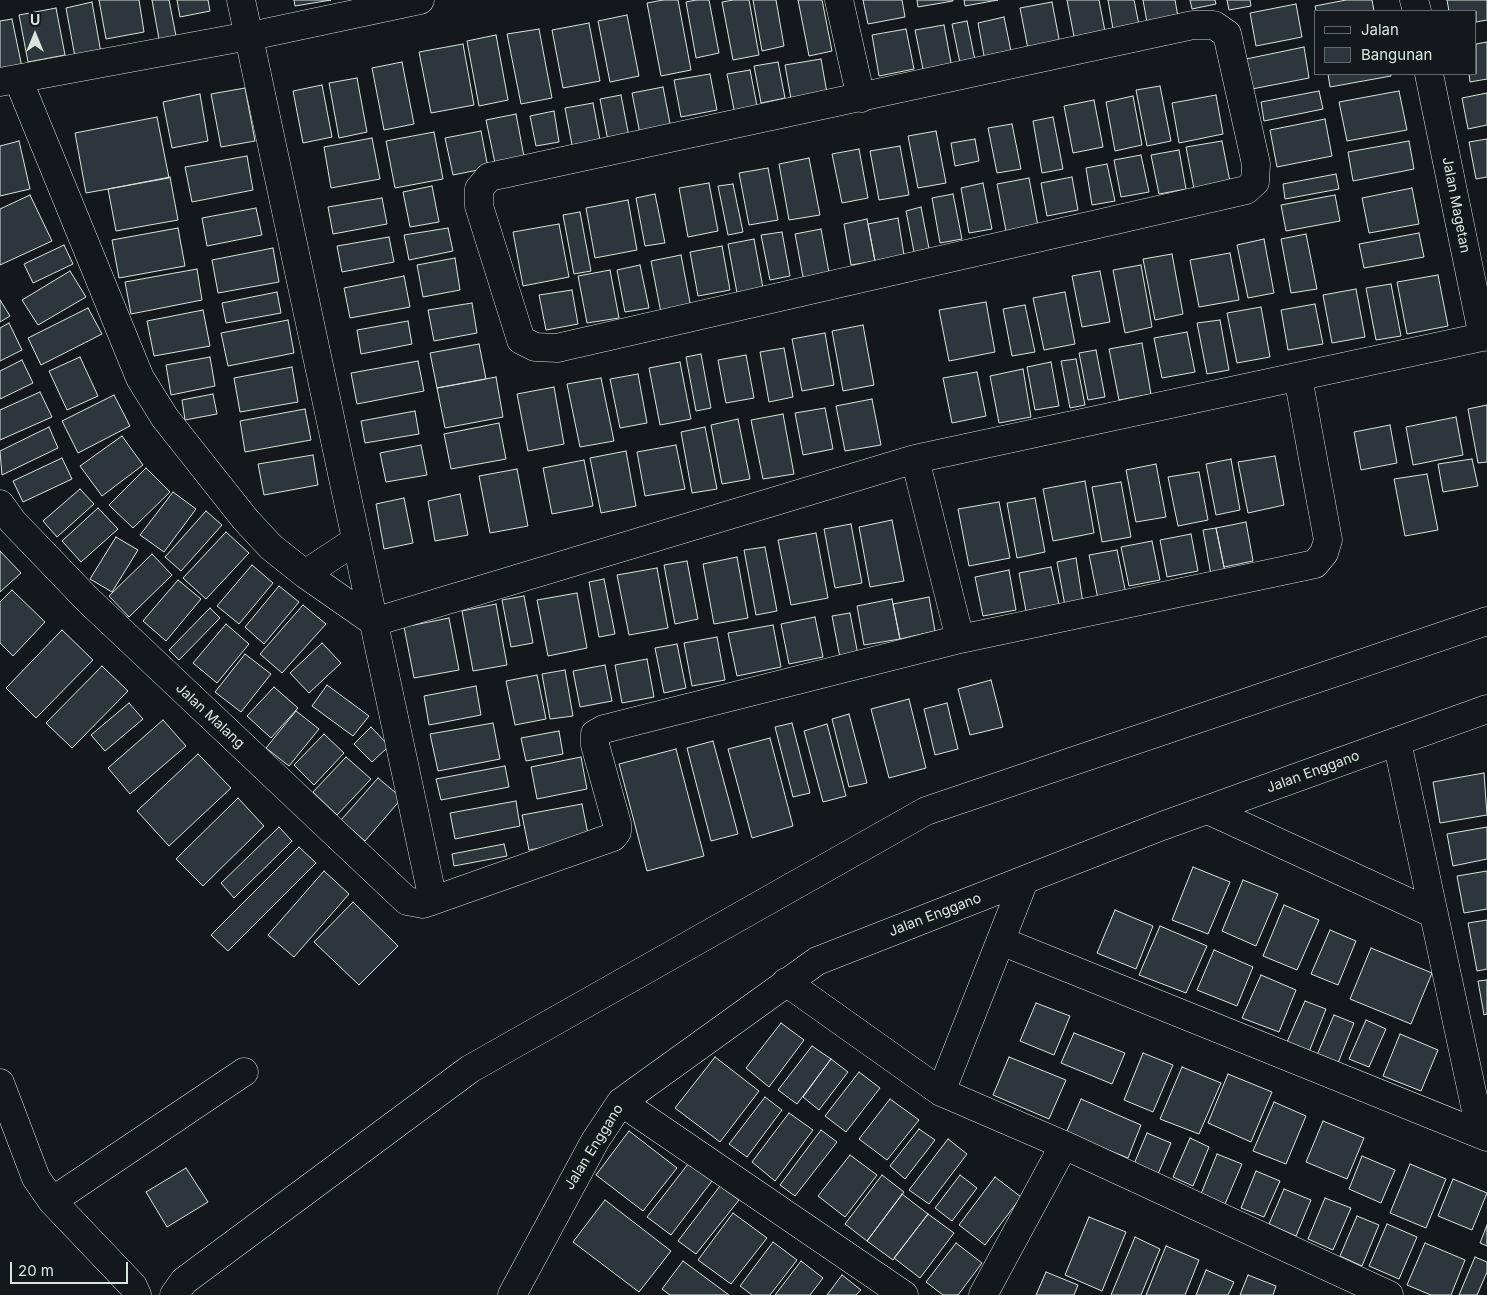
<!DOCTYPE html>
<html>
<head>
<meta charset="utf-8">
<style>
	body { margin:0 }
	#map { position:relative; width:1487px; height:1295px; overflow:hidden; background:#14181c; font-family:Inter,sans-serif }
	canvas { display:block }
	.legend { position:absolute; left:1314px; top:10px; width:162px; height:65px; box-sizing:border-box; background:#14181c; border:1px solid #626a69; margin:0; padding:6px 9px; list-style:none; font-size:15px; color:#d8e6dc }
	.legend li { display:flex; align-items:center; gap:10px; height:25px }
	.legend b { width:25px; border:1px solid #626a69 }
	.north { position:absolute; left:10px; top:10px; width:50px; height:50px; -webkit-text-stroke:4px #14181c; paint-order:stroke; rotate:0deg; font-size:14px; font-weight:700; line-height:20px; text-align:center; color:#d8e6dc }
	.north::after { content:''; display:block; margin:auto; width:18px; height:22px; background:#d8e6dc; clip-path:polygon(50% 0,100% 100%,50% 72%,0 100%) }
	.scale { position:absolute; left:10px; top:1262px; width:118px; height:22px; box-sizing:border-box; border:2px solid #d8e6dc; border-top:0; padding-left:6px; font-size:15px; line-height:18px; white-space:nowrap; color:#d8e6dc; -webkit-text-stroke:4px #14181c; paint-order:stroke }
</style>
</head>
<body>
<div id="map">
<canvas width="1487" height="1295"></canvas>
<ul class="legend">
<li><b style="height:6px;background:#14181c"></b>Jalan</li>
<li><b style="height:14px;background:#2c363c"></b>Bangunan</li>
</ul>
<div class="north">U</div>
<div class="scale">20 m</div>
</div>
<script>
const g = document.querySelector('canvas').getContext('2d');
g.lineJoin = 'round';
function paint(path, color) {
  g.fillStyle = color;
  g.fill(path, 'evenodd');
}
function poly(rows) {
  const path = new Path2D();
  for (const r of rows) {
    path.moveTo(r[0], r[1]);
    for (let i = 2; i < r.length; i += 2) path.lineTo(r[i], r[i + 1]);
  }
  return path;
}
function stroke(path, color, width, dash) {
  g.strokeStyle = color;
  g.lineWidth = width;
  g.lineCap = dash ? 'butt' : 'round';
  g.setLineDash(dash || []);
  g.stroke(path);
}
function write(font, color, halo, rows, align = 'center') {
  g.font = font + ' Inter,sans-serif';
  g.lineWidth = 4;
  g.setLineDash([]);
  g.textBaseline = 'middle';
  g.strokeStyle = halo;
  g.fillStyle = color;
  for (const [text, x, y, turn = 0] of rows) {
    g.save();
    g.translate(x, y);
    g.rotate((+turn || 0) * Math.PI / 180);
    g.textAlign = isNaN(turn) ? turn : align;
    if (halo) g.strokeText(text, 0, 0);
    g.fillText(text, 0, 0);
    g.restore();
  }
}
const building = poly([
	[99,0,139,0,144,32,106,39,99,0],
	[152,0,169,0,176,36,159,39,152,0],
	[177,0,208,0,210,11,180,17,177,0],
	[294,0,331,0,295,6,294,0],
	[663,0,678,0,691,70,661,76,647,3,663,0],
	[696,0,709,0,719,53,696,58,686,2,696,0],
	[733,0,749,0,759,55,733,60,722,2,733,0],
	[753,0,776,0,784,46,762,51,753,0],
	[798,0,822,0,832,51,809,56,798,0],
	[863,0,902,0,905,17,868,24,863,0],
	[917,0,953,0,953,1,918,7,917,0],
	[964,0,998,0,965,6,964,0],
	[1067,0,1099,0,1107,42,1076,47,1067,0],
	[1108,0,1134,0,1139,25,1113,29,1108,0],
	[1143,0,1175,0,1179,22,1148,28,1143,0],
	[1190,0,1215,0,1216,4,1192,9,1190,0],
	[1227,0,1250,0,1251,6,1229,10,1227,0],
	[1346,0,1372,0,1374,11,1316,11,1315,6,1346,0],
	[1447,0,1487,0,1487,20,1476,22,1476,11,1449,11,1447,0],
	[92,2,101,53,75,57,66,8,92,2],
	[1052,2,1060,44,1028,49,1020,8,1052,2],
	[1296,4,1302,37,1256,46,1250,13,1296,4],
	[56,8,65,55,28,62,19,15,56,8],
	[627,15,639,76,610,82,598,21,627,15],
	[1004,17,1012,56,985,61,978,23,1004,17],
	[12,19,23,72,0,76,0,21,12,19],
	[967,21,975,60,960,63,952,24,967,21],
	[589,23,600,81,563,88,552,30,589,23],
	[944,25,952,68,924,74,915,30,944,25],
	[539,29,552,98,521,104,507,34,539,29],
	[906,29,914,69,879,76,872,35,906,29],
	[496,35,508,100,479,106,467,41,496,35],
	[1487,42,1487,79,1470,82,1469,74,1476,74,1476,44,1487,42],
	[463,44,474,105,431,113,419,52,463,44],
	[1304,47,1309,78,1252,89,1246,59,1304,47],
	[821,59,827,93,791,99,785,65,821,59],
	[402,62,414,124,384,130,372,68,402,62],
	[778,62,785,98,761,103,754,66,778,62],
	[750,70,758,111,735,115,727,74,750,70],
	[710,74,717,110,681,117,674,80,710,74],
	[1328,74,1391,74,1391,76,1330,87,1328,74],
	[357,78,367,132,339,138,329,83,357,78],
	[322,85,332,137,303,143,293,91,322,85],
	[1160,86,1171,141,1147,146,1136,90,1160,86],
	[663,87,672,134,641,139,632,93,663,87],
	[245,88,255,141,221,147,211,94,245,88],
	[1319,91,1323,109,1264,121,1261,102,1319,91],
	[1399,91,1407,130,1347,141,1339,102,1399,91],
	[1487,93,1487,125,1468,129,1462,98,1487,93],
	[200,94,208,141,172,148,163,102,200,94],
	[621,95,629,137,608,141,600,99,621,95],
	[1216,95,1223,134,1179,143,1172,103,1216,95],
	[1133,96,1142,145,1115,151,1106,102,1133,96],
	[1094,100,1103,147,1073,153,1064,106,1094,100],
	[593,103,600,140,572,145,565,108,593,103],
	[554,111,559,142,536,146,530,116,554,111],
	[516,114,525,162,496,168,486,120,516,114],
	[157,117,169,178,86,193,75,133,157,117],
	[1053,117,1063,169,1042,173,1033,121,1053,117],
	[1325,119,1332,156,1277,167,1270,130,1325,119],
	[1012,124,1021,169,997,173,988,128,1012,124],
	[481,131,488,168,453,175,445,138,481,131],
	[936,131,946,183,918,188,908,136,936,131],
	[434,132,443,179,395,188,386,141,434,132],
	[372,138,380,179,331,188,324,147,372,138],
	[975,139,979,161,955,166,951,143,975,139],
	[1487,139,1487,177,1476,179,1469,142,1487,139],
	[19,141,30,189,0,196,0,146,19,141],
	[1222,141,1231,187,1195,194,1186,147,1222,141],
	[1409,141,1414,169,1353,181,1348,152,1409,141],
	[900,146,909,195,879,200,870,151,900,146],
	[859,149,868,198,842,203,832,154,859,149],
	[1179,150,1186,189,1159,194,1151,155,1179,150],
	[1141,155,1149,192,1121,197,1114,160,1141,155],
	[247,156,253,190,192,202,185,167,247,156],
	[809,158,820,215,789,220,779,164,809,158],
	[1107,164,1115,201,1092,205,1086,168,1107,164],
	[768,168,778,220,749,225,739,173,768,168],
	[1336,174,1339,189,1285,199,1283,184,1336,174],
	[170,177,178,220,116,231,108,189,170,177],
	[1072,177,1078,210,1047,216,1041,183,1072,177],
	[1029,178,1038,226,1006,231,997,184,1029,178],
	[709,183,718,231,688,237,679,188,709,183],
	[983,183,992,229,969,233,961,188,983,183],
	[733,184,743,232,728,235,718,186,733,184],
	[432,186,439,222,410,227,403,192,432,186],
	[1412,188,1419,224,1369,233,1362,198,1412,188],
	[655,194,665,243,645,246,636,198,655,194],
	[953,194,962,239,940,243,932,198,953,194],
	[30,195,52,241,0,265,0,209,30,195],
	[1335,195,1340,221,1286,231,1281,205,1335,195],
	[382,198,387,224,333,234,328,207,382,198],
	[628,200,637,250,595,258,586,208,628,200],
	[921,207,930,254,915,257,906,211,921,207],
	[256,208,262,235,207,246,202,218,256,208],
	[580,212,591,271,574,274,563,215,580,212],
	[898,218,904,255,875,261,868,224,898,218],
	[867,219,875,261,851,265,844,224,867,219],
	[559,224,569,277,523,286,513,232,559,224],
	[178,228,185,266,119,278,112,240,178,228],
	[448,228,453,251,409,260,404,235,448,228],
	[821,229,830,278,804,282,795,234,821,229],
	[782,232,790,276,770,280,761,235,782,232],
	[1419,233,1424,257,1364,268,1359,244,1419,233],
	[1306,234,1317,289,1291,293,1281,239,1306,234],
	[389,237,394,262,342,272,337,246,389,237],
	[754,239,763,288,737,293,728,244,754,239],
	[1264,239,1274,293,1248,298,1237,245,1264,239],
	[64,245,73,264,33,283,24,264,64,245],
	[722,246,730,290,698,296,690,252,722,246],
	[273,248,279,282,218,293,212,260,273,248],
	[1230,253,1239,300,1199,307,1190,260,1230,253],
	[1172,254,1183,314,1155,320,1143,259,1172,254],
	[681,255,691,308,661,313,651,261,681,255],
	[455,258,460,290,423,297,417,265,455,258],
	[640,265,649,308,625,312,617,270,640,265],
	[1141,265,1152,327,1125,333,1113,270,1141,265],
	[197,269,202,300,131,314,125,282,197,269],
	[610,270,619,318,587,323,578,276,610,270],
	[70,271,86,297,38,325,22,300,70,271],
	[1100,271,1110,322,1082,327,1072,276,1100,271],
	[1438,275,1448,326,1407,334,1397,282,1438,275],
	[404,276,410,307,350,318,344,288,404,276],
	[1391,284,1401,336,1376,340,1366,288,1391,284],
	[1356,289,1365,337,1332,343,1323,295,1356,289],
	[572,290,578,324,546,330,539,295,572,290],
	[277,292,281,313,226,323,222,303,277,292],
	[1065,292,1075,344,1044,350,1033,298,1065,292],
	[0,300,10,316,0,322,0,300],
	[986,302,995,352,949,361,939,310,986,302],
	[472,303,477,333,434,341,428,310,472,303],
	[1315,304,1323,344,1288,350,1281,310,1315,304],
	[1025,305,1035,352,1012,356,1003,309,1025,305],
	[1261,307,1270,357,1237,363,1227,313,1261,307],
	[88,308,102,334,41,365,28,338,88,308],
	[203,310,210,346,154,356,147,321,203,310],
	[288,320,294,353,228,366,221,333,288,320],
	[1220,320,1229,370,1207,374,1197,323,1220,320],
	[408,321,412,344,361,354,357,330,408,321],
	[9,323,22,350,0,361,0,328,9,323],
	[863,325,874,385,843,391,832,331,863,325],
	[1187,332,1195,372,1162,378,1154,338,1187,332],
	[825,333,834,385,802,391,792,339,825,333],
	[1142,343,1151,394,1119,400,1109,349,1142,343],
	[479,344,486,379,437,388,430,353,479,344],
	[784,348,793,397,769,402,760,352,784,348],
	[1096,350,1105,397,1088,400,1079,353,1096,350],
	[701,354,711,408,696,411,686,357,701,354],
	[746,355,754,398,726,403,718,360,746,355],
	[80,357,98,396,67,410,49,371,80,357],
	[210,357,215,386,171,395,166,365,210,357],
	[1076,359,1085,405,1070,408,1061,361,1076,359],
	[22,360,33,383,0,399,0,371,22,360],
	[418,361,424,391,357,404,351,373,418,361],
	[680,362,691,419,660,425,649,368,680,362],
	[1051,362,1059,406,1035,410,1027,367,1051,362],
	[292,367,298,402,240,412,234,378,292,367],
	[1023,369,1031,417,999,423,990,376,1023,369],
	[977,372,986,416,952,423,943,378,977,372],
	[638,374,647,423,620,428,610,379,638,374],
	[496,377,503,417,445,428,437,388,496,377],
	[601,378,614,441,580,447,567,384,601,378],
	[554,387,564,444,528,451,517,394,554,387],
	[40,392,52,417,0,440,0,410,40,392],
	[213,394,217,414,185,420,182,400,213,394],
	[114,395,130,426,78,453,62,421,114,395],
	[872,399,881,445,845,451,836,406,872,399],
	[1487,405,1487,462,1478,463,1468,409,1487,405],
	[825,408,833,449,803,455,795,413,825,408],
	[305,409,311,440,245,452,240,421,305,409],
	[415,411,419,434,365,443,361,421,415,411],
	[783,414,794,474,763,479,751,420,783,414],
	[1456,417,1463,455,1413,465,1406,427,1456,417],
	[738,419,750,479,722,484,711,425,738,419],
	[499,423,506,459,451,469,444,434,499,423],
	[1390,425,1397,463,1361,470,1354,432,1390,425],
	[49,427,58,448,2,475,0,451,49,427],
	[705,427,717,489,692,493,681,432,705,427],
	[122,436,143,465,102,496,80,466,122,436],
	[421,445,427,475,386,482,380,453,421,445],
	[676,445,685,489,645,496,637,452,676,445],
	[626,451,636,506,601,513,590,458,626,451],
	[313,455,318,485,264,495,258,464,313,455],
	[1275,456,1284,505,1248,513,1238,462,1275,456],
	[62,458,72,479,23,502,13,481,62,458],
	[1231,459,1240,510,1216,515,1206,464,1231,459],
	[1472,459,1478,486,1443,492,1438,464,1472,459],
	[584,460,593,506,552,514,543,468,584,460],
	[1156,464,1166,517,1136,522,1126,470,1156,464],
	[146,468,170,492,133,528,109,505,146,468],
	[517,469,528,526,490,533,479,476,517,469],
	[1199,472,1208,520,1178,526,1168,477,1199,472],
	[1427,474,1438,530,1405,536,1394,479,1427,474],
	[1085,481,1094,533,1053,541,1043,489,1085,481],
	[1121,482,1131,537,1102,542,1092,487,1121,482],
	[80,489,94,504,57,537,43,521,80,489],
	[173,492,196,509,164,552,140,535,173,492],
	[460,494,468,535,435,541,428,501,460,494],
	[404,498,413,543,384,549,376,504,404,498],
	[1035,498,1045,552,1017,558,1007,503,1035,498],
	[999,502,1010,558,969,566,958,509,999,502],
	[98,508,118,529,81,562,62,541,98,508],
	[206,511,222,525,181,571,165,557,206,511],
	[892,520,904,581,870,587,859,527,892,520],
	[1246,522,1253,561,1224,567,1216,528,1246,522],
	[851,524,862,583,835,588,824,529,851,524],
	[1216,528,1225,572,1211,575,1203,530,1216,528],
	[226,532,249,553,206,599,183,578,226,532],
	[816,533,828,598,791,605,778,540,816,533],
	[1191,534,1198,571,1167,577,1160,540,1191,534],
	[116,537,138,550,112,592,90,579,116,537],
	[1152,541,1160,580,1129,586,1121,547,1152,541],
	[765,547,777,611,756,615,744,550,765,547],
	[1117,550,1126,594,1098,599,1089,555,1117,550],
	[0,551,21,573,0,592,0,551],
	[152,554,172,575,129,617,109,596,152,554],
	[737,557,748,618,714,624,703,564,737,557],
	[1076,558,1083,603,1065,606,1057,562,1076,558],
	[687,561,698,619,675,624,664,565,687,561],
	[252,565,273,583,239,624,217,606,252,565],
	[1051,567,1059,604,1026,611,1019,573,1051,567],
	[657,568,668,628,629,635,617,575,657,568],
	[1009,570,1016,610,983,616,975,577,1009,570],
	[604,579,615,634,599,637,589,582,604,579],
	[178,580,201,599,166,641,143,621,178,580],
	[279,586,299,602,264,644,245,627,279,586],
	[12,590,45,622,13,656,0,643,0,602,12,590],
	[577,593,587,648,548,656,537,600,577,593],
	[524,596,533,643,511,647,502,600,524,596],
	[929,597,935,631,900,639,893,604,929,597],
	[892,599,900,639,864,645,857,606,892,599],
	[496,604,507,665,473,671,462,611,496,604],
	[303,605,326,624,282,673,260,654,303,605],
	[210,608,220,618,179,660,169,650,210,608],
	[850,613,858,655,840,658,832,616,850,613],
	[815,617,823,657,789,664,781,624,815,617],
	[449,618,459,670,414,678,404,627,449,618],
	[226,624,249,644,217,683,193,663,226,624],
	[773,625,781,667,737,676,728,633,773,625],
	[62,630,93,660,36,718,6,688,62,630],
	[717,637,725,680,692,686,684,643,717,637],
	[322,643,341,663,309,693,290,673,322,643],
	[677,644,686,688,664,693,655,648,677,644],
	[245,654,271,674,241,712,215,692,245,654],
	[647,659,654,697,622,703,615,665,647,659],
	[605,665,612,701,580,707,573,671,605,665],
	[102,666,128,691,72,748,46,723,102,666],
	[565,670,573,716,550,719,542,674,565,670],
	[537,675,546,719,515,725,506,681,537,675],
	[991,680,1003,727,970,735,958,689,991,680],
	[327,685,369,716,353,736,312,706,327,685],
	[476,686,481,715,429,725,424,696,476,686],
	[274,687,298,708,271,738,247,716,274,687],
	[909,699,926,768,889,778,871,709,909,699],
	[129,703,143,719,105,751,91,735,129,703],
	[947,703,958,749,935,755,924,709,947,703],
	[296,711,319,729,289,766,266,748,296,711],
	[849,714,867,783,849,787,832,719,849,714],
	[163,720,186,746,130,794,108,768,163,720],
	[493,723,500,759,438,771,430,734,493,723],
	[792,723,810,793,793,797,775,727,792,723],
	[827,724,846,796,823,802,804,731,827,724],
	[371,727,389,746,372,762,354,744,371,727],
	[559,731,563,754,526,761,521,738,559,731],
	[324,734,344,753,314,785,294,765,324,734],
	[770,738,793,826,752,838,728,749,770,738],
	[713,741,738,834,711,841,687,748,713,741],
	[676,749,704,856,647,871,619,764,676,749],
	[198,754,231,788,169,846,137,811,198,754],
	[346,757,371,779,337,815,313,792,346,757],
	[581,757,587,789,537,799,531,767,581,757],
	[505,766,509,787,441,800,436,779,505,766],
	[1484,773,1487,815,1440,823,1433,782,1484,773],
	[378,778,402,798,365,841,341,820,378,778],
	[238,798,264,826,203,886,176,859,238,798],
	[516,801,520,826,455,839,450,813,516,801],
	[582,804,589,839,529,850,522,815,582,804],
	[279,827,292,841,234,898,221,883,279,827],
	[1487,827,1487,859,1453,866,1447,834,1487,827],
	[504,844,507,856,454,866,452,854,504,844],
	[299,847,316,863,228,951,211,935,299,847],
	[1193,867,1230,882,1208,934,1172,920,1193,867],
	[324,871,349,894,294,957,268,935,324,871],
	[1487,871,1487,909,1464,913,1457,876,1487,871],
	[1243,880,1278,894,1256,946,1222,931,1243,880],
	[353,902,398,946,359,985,314,942,353,902],
	[1284,905,1319,920,1297,970,1263,956,1284,905],
	[1115,910,1153,926,1136,969,1097,953,1115,910],
	[1487,920,1487,969,1477,971,1468,923,1487,920],
	[1160,926,1207,946,1186,993,1139,975,1160,926],
	[1330,930,1356,941,1338,985,1311,974,1330,930],
	[1371,948,1432,973,1411,1024,1350,999,1371,948],
	[1214,950,1253,967,1237,1006,1197,990,1214,950],
	[1261,975,1296,990,1279,1032,1242,1018,1261,975],
	[1487,980,1487,1014,1484,1015,1478,981,1487,980],
	[1305,1001,1326,1009,1309,1052,1287,1042,1305,1001],
	[1036,1003,1070,1016,1054,1055,1020,1041,1036,1003],
	[1334,1015,1354,1023,1338,1063,1317,1055,1334,1015],
	[1366,1020,1386,1029,1369,1067,1349,1059,1366,1020],
	[781,1023,804,1040,769,1087,746,1068,781,1023],
	[1074,1033,1125,1053,1112,1084,1061,1063,1074,1033],
	[1400,1034,1438,1050,1421,1091,1383,1076,1400,1034],
	[812,1046,831,1059,797,1104,778,1090,812,1046],
	[1143,1053,1173,1065,1153,1112,1124,1100,1143,1053],
	[715,1057,759,1091,720,1142,675,1108,715,1057],
	[1009,1057,1066,1080,1049,1119,993,1095,1009,1057],
	[831,1059,848,1072,819,1110,803,1097,831,1059],
	[1182,1067,1221,1083,1199,1134,1160,1119,1182,1067],
	[859,1072,880,1088,846,1132,825,1116,859,1072],
	[1228,1074,1272,1092,1251,1142,1208,1123,1228,1074],
	[765,1097,782,1110,747,1157,729,1144,765,1097],
	[890,1099,919,1120,887,1160,859,1139,890,1099],
	[1081,1099,1141,1125,1128,1158,1066,1133,1081,1099],
	[1274,1102,1306,1116,1286,1164,1253,1151,1274,1102],
	[789,1113,813,1130,775,1181,752,1162,789,1113],
	[1323,1121,1364,1138,1347,1179,1306,1162,1323,1121],
	[919,1129,935,1140,905,1179,890,1166,919,1129],
	[821,1130,837,1142,795,1196,780,1185,821,1130],
	[629,1131,677,1168,643,1211,596,1175,629,1131],
	[1147,1133,1171,1143,1158,1174,1134,1164,1147,1133],
	[1190,1138,1209,1147,1193,1186,1173,1177,1190,1138],
	[948,1139,967,1154,929,1204,909,1190,948,1139],
	[1217,1154,1242,1164,1225,1204,1201,1194,1217,1154],
	[850,1155,877,1175,845,1217,818,1196,850,1155],
	[1362,1156,1395,1170,1381,1203,1349,1189,1362,1156],
	[688,1164,712,1181,671,1235,647,1217,688,1164],
	[1410,1164,1446,1179,1426,1228,1390,1213,1410,1164],
	[186,1168,208,1202,167,1227,146,1192,186,1168],
	[1256,1171,1280,1181,1264,1217,1241,1208,1256,1171],
	[882,1175,904,1192,867,1241,845,1224,882,1175],
	[960,1175,977,1188,952,1221,935,1208,960,1175],
	[995,1177,1021,1197,985,1245,959,1225,995,1177],
	[1453,1179,1487,1193,1472,1230,1438,1216,1453,1179],
	[720,1186,739,1200,696,1254,678,1241,720,1186],
	[1284,1189,1311,1200,1296,1236,1269,1224,1284,1189],
	[902,1194,928,1214,893,1260,867,1241,902,1194],
	[1325,1198,1351,1208,1333,1250,1308,1239,1325,1198],
	[605,1200,671,1251,639,1292,573,1242,605,1200],
	[733,1213,767,1238,731,1284,698,1260,733,1213],
	[928,1214,954,1233,920,1278,894,1258,928,1214],
	[1357,1216,1379,1225,1362,1266,1340,1256,1357,1216],
	[1089,1217,1126,1232,1102,1291,1065,1275,1089,1217],
	[1387,1224,1417,1237,1399,1279,1369,1266,1387,1224],
	[1487,1225,1487,1246,1480,1243,1487,1225],
	[1135,1237,1160,1249,1141,1295,1111,1295,1135,1237],
	[773,1242,797,1260,770,1295,752,1295,740,1286,773,1242],
	[956,1243,982,1263,958,1295,943,1295,926,1282,956,1243],
	[1425,1243,1465,1260,1451,1295,1431,1295,1407,1285,1425,1243],
	[1166,1246,1199,1260,1185,1295,1146,1295,1166,1246],
	[1475,1257,1487,1262,1487,1272,1477,1295,1459,1295,1475,1257],
	[683,1261,729,1295,670,1295,662,1289,683,1261],
	[801,1261,823,1278,810,1295,775,1295,801,1261],
	[1206,1270,1234,1282,1228,1295,1196,1295,1206,1270],
	[1046,1272,1078,1285,1074,1295,1036,1295,1046,1272],
	[842,1275,861,1290,856,1295,827,1295,842,1275],
	[1248,1275,1276,1286,1273,1295,1240,1295,1248,1275]
]);
paint(building, '#2c363c');
stroke(building, '#d8e6dc', 1);
const minor = poly([
	[241,0,433,900],
	[839,0,861,98],
	[1414,0,1417,11],
	[1193,25,1214,25,1227,34,1256,164,1255,182,1246,190,557,348,535,347,521,340,479,206,479,189,489,177,1193,25],
	[1429,74,1483,337],
	[18,79,140,378,165,418,245,519,271,547,305,574,374,622,915,459,1487,336],
	[0,82,265,33,420,0],
	[915,459,960,639],
	[0,504,13,522,88,600,407,901,423,904,613,837,617,832,617,824,595,745,595,734,604,729,960,639,1315,564,1324,553,1328,540,1298,377],
	[305,574,355,541],
	[1397,742,1481,1134],
	[1208,810,1434,914],
	[1001,941,1487,1137],
	[786,982,941,1092,1064,1145,1389,1295],
	[0,1083,36,1178,52,1201,133,1286,137,1295],
	[941,1092,1024,881],
	[621,1102,904,1295],
	[52,1201,244,1072],
	[174,1295,184,1281,470,1069,926,811,1487,621],
	[512,1295,595,1141,621,1102,817,961,1162,826,1487,709],
	[983,1295,1064,1145]
]);
stroke(minor, '#d8e6dc', 29);
stroke(minor, '#14181c', 28);
write('14px', '#d8e6dc', '#14181c', [
	["Jalan Magetan",1456,205,79],
	["Jalan Malang",210,716,43],
	["Jalan Enggano",1313,772,-20],
	["Jalan Enggano",935,915,-21],
	["Jalan Enggano",594,1147,-58]
]);
</script>
</body>
</html>
